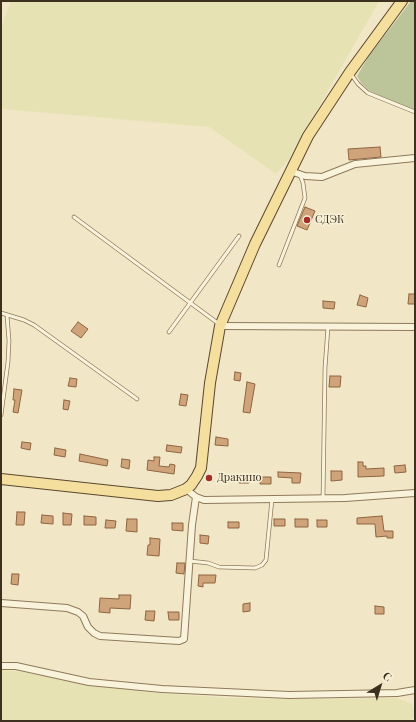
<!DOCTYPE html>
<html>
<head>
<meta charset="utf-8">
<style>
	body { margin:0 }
	#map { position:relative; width:416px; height:722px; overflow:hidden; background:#f1e7c7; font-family:"Playfair Display",serif }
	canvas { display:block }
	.frame { position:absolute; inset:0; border:2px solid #3d301f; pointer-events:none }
	.north { position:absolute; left:360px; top:666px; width:40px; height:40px; -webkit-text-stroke:3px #f7f0d7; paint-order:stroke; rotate:38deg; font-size:11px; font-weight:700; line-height:16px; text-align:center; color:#3d301f }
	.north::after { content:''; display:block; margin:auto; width:14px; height:18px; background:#3d301f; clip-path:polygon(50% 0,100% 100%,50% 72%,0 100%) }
</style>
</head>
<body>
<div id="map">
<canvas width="416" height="722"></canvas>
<div class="frame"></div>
<div class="north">С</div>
</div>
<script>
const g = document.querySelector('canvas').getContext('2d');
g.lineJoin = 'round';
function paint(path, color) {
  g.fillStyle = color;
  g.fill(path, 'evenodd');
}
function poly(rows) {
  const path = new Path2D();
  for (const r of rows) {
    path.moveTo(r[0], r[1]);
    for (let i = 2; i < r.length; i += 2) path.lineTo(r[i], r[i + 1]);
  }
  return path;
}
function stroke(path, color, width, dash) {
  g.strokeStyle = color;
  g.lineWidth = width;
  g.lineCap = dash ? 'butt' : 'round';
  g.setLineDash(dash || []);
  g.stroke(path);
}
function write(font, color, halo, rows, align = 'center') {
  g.font = font + ' "Playfair Display",serif';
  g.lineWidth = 3;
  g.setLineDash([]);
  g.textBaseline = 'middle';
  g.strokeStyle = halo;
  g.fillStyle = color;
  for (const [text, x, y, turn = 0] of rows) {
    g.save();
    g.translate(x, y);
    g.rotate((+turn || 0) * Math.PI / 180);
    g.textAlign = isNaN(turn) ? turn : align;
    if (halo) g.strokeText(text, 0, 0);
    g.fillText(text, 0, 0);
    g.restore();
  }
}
paint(poly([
	[11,1,379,1,288,161,276,174,209,127,1,109,1,27],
	[1,670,24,672,75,683,159,693,228,698,302,699,396,698,405,701,412,704,415,709,415,717,410,721,1,721]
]), '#e7e2b4');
paint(poly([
	[411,1,415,1,415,111,371,92,361,83,357,76,369,56]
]), '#bcc599');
const building = poly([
	[380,147,381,157,349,160,348,149,380,147],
	[305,207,315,211,307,230,297,226,305,207],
	[409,294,415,294,415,304,408,304,409,294],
	[360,295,368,298,366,307,357,305,360,295],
	[323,301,335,302,334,309,323,308,323,301],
	[78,322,88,329,81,338,71,331,78,322],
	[235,372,241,373,240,381,234,380,235,372],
	[330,376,341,376,340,387,329,387,330,376],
	[70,378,77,379,76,387,68,386,70,378],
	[247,382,255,384,250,413,243,412,247,382],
	[14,389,22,390,18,413,13,412,15,400,13,400,14,389],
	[181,394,188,395,186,406,179,405,181,394],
	[64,400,70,401,68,410,63,409,64,400],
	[216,437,228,439,228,446,215,445,216,437],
	[22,442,31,443,30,450,21,448,22,442],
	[167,445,182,447,181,453,166,451,167,445],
	[55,448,66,450,65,457,54,455,55,448],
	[80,454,108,460,107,466,79,461,80,454],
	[154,457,160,457,159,466,169,467,170,464,175,465,174,474,147,470,148,460,154,461,154,457],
	[122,459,130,460,129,469,121,467,122,459],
	[358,462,363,462,363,466,366,466,366,469,384,468,384,476,358,477,358,462],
	[405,465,406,472,395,473,394,466,405,465],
	[331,471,342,471,342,480,331,481,331,471],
	[278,472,301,473,300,483,292,483,292,478,278,477,278,472],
	[239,475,249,475,249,483,239,483,239,475],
	[260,477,271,477,271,484,260,484,260,477],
	[17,512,25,512,24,525,16,525,17,512],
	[63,513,72,514,71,525,63,525,63,513],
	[42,515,53,516,53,524,41,523,42,515],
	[84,516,96,517,96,525,84,525,84,516],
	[382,516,384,531,393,531,393,538,387,538,387,536,376,537,375,524,357,524,357,518,382,516],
	[127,519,137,519,137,532,126,531,127,519],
	[274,519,285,519,285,526,274,526,274,519],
	[295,519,308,519,308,527,295,527,295,519],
	[106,520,116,521,115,528,105,528,106,520],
	[317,520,327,520,327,527,317,527,317,520],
	[228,522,239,522,239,528,228,528,228,522],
	[172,523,183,523,183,531,172,530,172,523],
	[200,535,209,536,208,544,200,543,200,535],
	[150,538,160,539,159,556,147,555,148,545,150,545,150,538],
	[177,563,185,563,184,574,176,573,177,563],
	[12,574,19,574,18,585,11,584,12,574],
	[199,575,216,575,215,583,203,583,203,587,198,586,199,575],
	[119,595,131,595,130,609,110,608,110,613,99,612,100,598,119,599,119,595],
	[250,603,250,611,243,612,243,604,250,603],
	[375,606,384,607,384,614,375,614,375,606],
	[146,611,155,611,154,621,145,620,146,611],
	[168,612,179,612,179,620,169,620,168,612]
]);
paint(building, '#d0a47b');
stroke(building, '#8e6440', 1);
const lane = poly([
	[351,74,358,84,368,93,415,112],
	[74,217,219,324],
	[279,265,305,198,303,183,300,175],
	[1,313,24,320,34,325,137,399],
	[169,332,239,236],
	[1,415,8,362,9,341,7,315],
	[323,499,325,368,328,327],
	[190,561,208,563,219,567,255,568,262,565,266,560,272,499]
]);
const street = poly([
	[290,171,305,176,322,177,355,164,415,158],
	[220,326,415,327],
	[186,489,196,497,204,500,345,498,415,493],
	[1,603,67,608,78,612,83,616,88,627,94,633,100,636,179,641,184,639,192,525,196,497],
	[1,666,16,666,89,682,162,689,289,695,397,693,415,690]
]);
const primary = poly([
	[1,479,158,496,171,495,186,489,191,485,197,476,201,468,210,383,220,326,255,244,308,136,350,72,402,1]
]);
stroke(lane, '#8e795b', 4.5);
stroke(street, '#8e795b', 8);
stroke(primary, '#5b472f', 12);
stroke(poly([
	[208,473,209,478],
	[413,721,415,719]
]), '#8e795b', 1, [3, 2]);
stroke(lane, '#faf3db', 3);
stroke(street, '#faf3db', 6);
stroke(primary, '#f4df9e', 10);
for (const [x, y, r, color] of [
	[307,220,4,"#a02f28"],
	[209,478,4,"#a02f28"]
]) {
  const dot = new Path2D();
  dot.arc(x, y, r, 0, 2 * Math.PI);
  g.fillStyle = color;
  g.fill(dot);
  stroke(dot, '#f7f0d7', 1.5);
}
write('11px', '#3d301f', '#f7f0d7', [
	["СДЭК",315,220],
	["Дракино",217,478]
], 'left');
</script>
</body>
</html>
